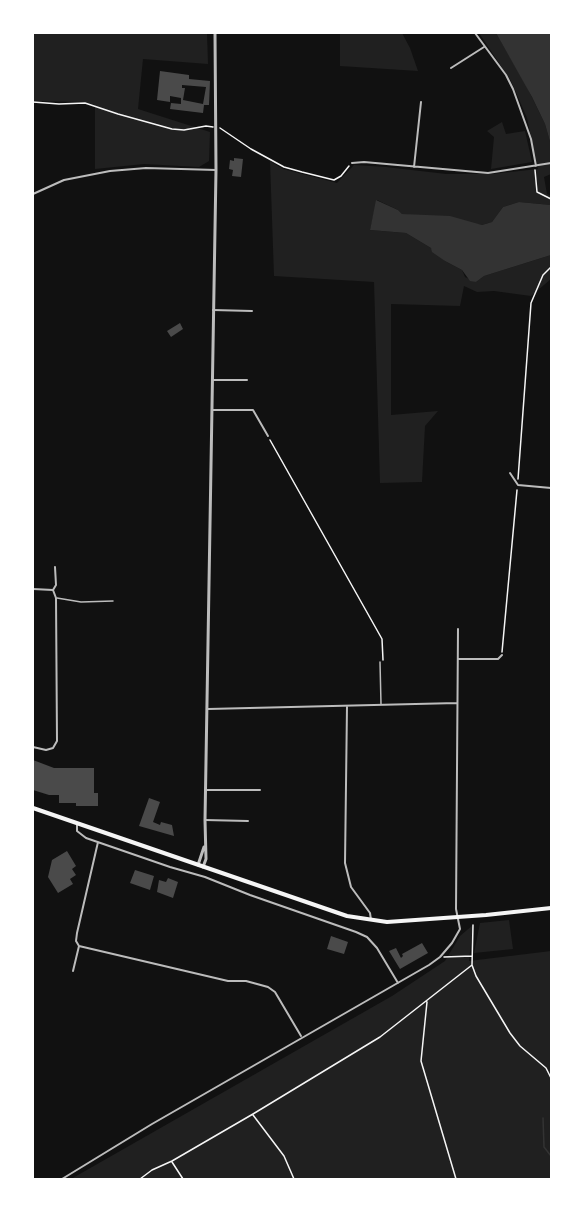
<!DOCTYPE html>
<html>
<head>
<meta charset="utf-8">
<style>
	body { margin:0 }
	#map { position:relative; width:584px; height:1212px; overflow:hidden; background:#111; font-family:"Varela Round",sans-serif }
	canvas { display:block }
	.frame { position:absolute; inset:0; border:34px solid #fff; pointer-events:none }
</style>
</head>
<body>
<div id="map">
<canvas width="584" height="1212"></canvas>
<div class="frame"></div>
</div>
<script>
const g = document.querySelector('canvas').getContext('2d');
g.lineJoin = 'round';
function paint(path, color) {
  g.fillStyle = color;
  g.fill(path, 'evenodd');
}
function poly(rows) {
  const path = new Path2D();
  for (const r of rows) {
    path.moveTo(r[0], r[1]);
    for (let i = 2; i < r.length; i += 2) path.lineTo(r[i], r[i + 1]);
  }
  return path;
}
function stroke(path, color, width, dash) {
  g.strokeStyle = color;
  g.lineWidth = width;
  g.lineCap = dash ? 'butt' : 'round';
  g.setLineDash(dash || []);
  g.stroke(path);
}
paint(poly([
	[33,33,207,33,208,64,143,59,138,109,210,132,209,161,199,167,144,164,95,169,95,105,84,102,33,101],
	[340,33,402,33,410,48,418,71,340,66],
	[479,33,496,33,525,83,545,124,551,145,551,174,544,177,547,194,551,196,551,205,519,202,503,207,492,222,482,225,402,214,398,210,377,200,370,230,406,233,431,248,445,261,462,270,465,277,476,282,484,276,551,255,551,279,531,296,494,291,477,292,464,286,460,306,391,304,391,415,438,411,425,426,422,482,380,483,374,282,274,276,270,161,283,169,337,183,354,165,386,167,446,174,492,174,538,169,527,118,511,81],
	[502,122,506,134,525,131,532,162,491,169,494,137,487,131],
	[509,920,513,949,474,953,480,923],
	[473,925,469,961,551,951,551,1179,71,1179,392,996,445,961,460,936]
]), '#202020');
paint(poly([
	[496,33,551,33,551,145,545,124,532,97],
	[376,200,398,210,402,214,450,216,482,225,492,222,503,207,519,202,551,205,551,255,484,276,476,282,470,281,462,270,445,261,432,252,431,248,406,233,370,230]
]), '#333');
stroke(poly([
	[543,1118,544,1147,551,1156]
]), '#333', 1.5);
paint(poly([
	[160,71,189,75,189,79,210,81,209,105,204,105,203,113,170,109,171,103,181,104,181,98,170,96,170,102,157,100],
	[182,85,206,87,203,104,183,100,185,88,182,88],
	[234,158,243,159,241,177,232,176,233,170,229,169,230,160,234,161],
	[180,323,183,329,171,337,167,331],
	[33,760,54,768,94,768,94,793,98,793,98,806,76,806,76,803,59,803,59,795,49,795,33,790],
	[149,798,160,802,153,822,160,825,161,822,172,825,174,836,139,826],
	[67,851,76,866,72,869,76,875,70,879,73,884,58,893,48,877,52,860],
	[135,870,154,876,150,890,130,883],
	[168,878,178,882,173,898,157,892,159,880,166,882],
	[331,936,348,942,344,954,327,949],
	[422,943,428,953,400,969,389,951,396,948,401,958,403,956,402,954]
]), '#4a4a4a');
stroke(poly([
	[33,102,59,104,85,103,118,114,172,129,184,130,206,126,213,127],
	[220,128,251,149,284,167,302,172,334,180,341,176,349,166],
	[535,170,537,192,551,199],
	[270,440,382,639,383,660],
	[518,479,531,303,543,275,551,267],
	[502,652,517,490],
	[473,925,472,965,476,976,510,1033,520,1046,546,1068,551,1078],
	[444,957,472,956],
	[427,1002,421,1061,456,1179],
	[253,1115,284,1156,294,1179],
	[172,1162,183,1179],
	[140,1179,152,1170,172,1161,253,1114,380,1037,472,965]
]), '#f5f5f5', 1.5);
stroke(poly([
	[57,598,81,602,113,601],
	[380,662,381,704]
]), '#bcbcbc', 1.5);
stroke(poly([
	[475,33,506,75,513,89,531,139,536,166],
	[451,68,484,47],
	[352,163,364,162,488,173,551,163],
	[414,167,421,102],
	[33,194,64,180,110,171,146,168,216,170],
	[213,310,252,311],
	[212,380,247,380],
	[212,410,253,410,268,436],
	[510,473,518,485,551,488],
	[33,589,53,590],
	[458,659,498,659,502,655],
	[347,706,345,863,351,887,370,913,371,920],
	[208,709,457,703],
	[33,747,46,750,53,748,57,741,56,598,53,590,56,585,55,567],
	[205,790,260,790],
	[205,820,248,821],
	[77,824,77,831,86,838,170,867,205,877,250,895,356,932,367,937,377,948,398,983],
	[98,842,77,933,76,941,79,946,228,981,246,981,268,987,275,992,301,1036],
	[73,971,79,946],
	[62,1179,152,1124,429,965,440,957,452,943,460,929,456,909,458,629]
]), '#bcbcbc', 2);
stroke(poly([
	[198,865,204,847],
	[203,867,206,859,205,820,216,170,215,33]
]), '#bcbcbc', 3);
stroke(poly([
	[33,808,347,916,387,922,486,915,551,908]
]), '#f5f5f5', 4);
</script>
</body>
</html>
